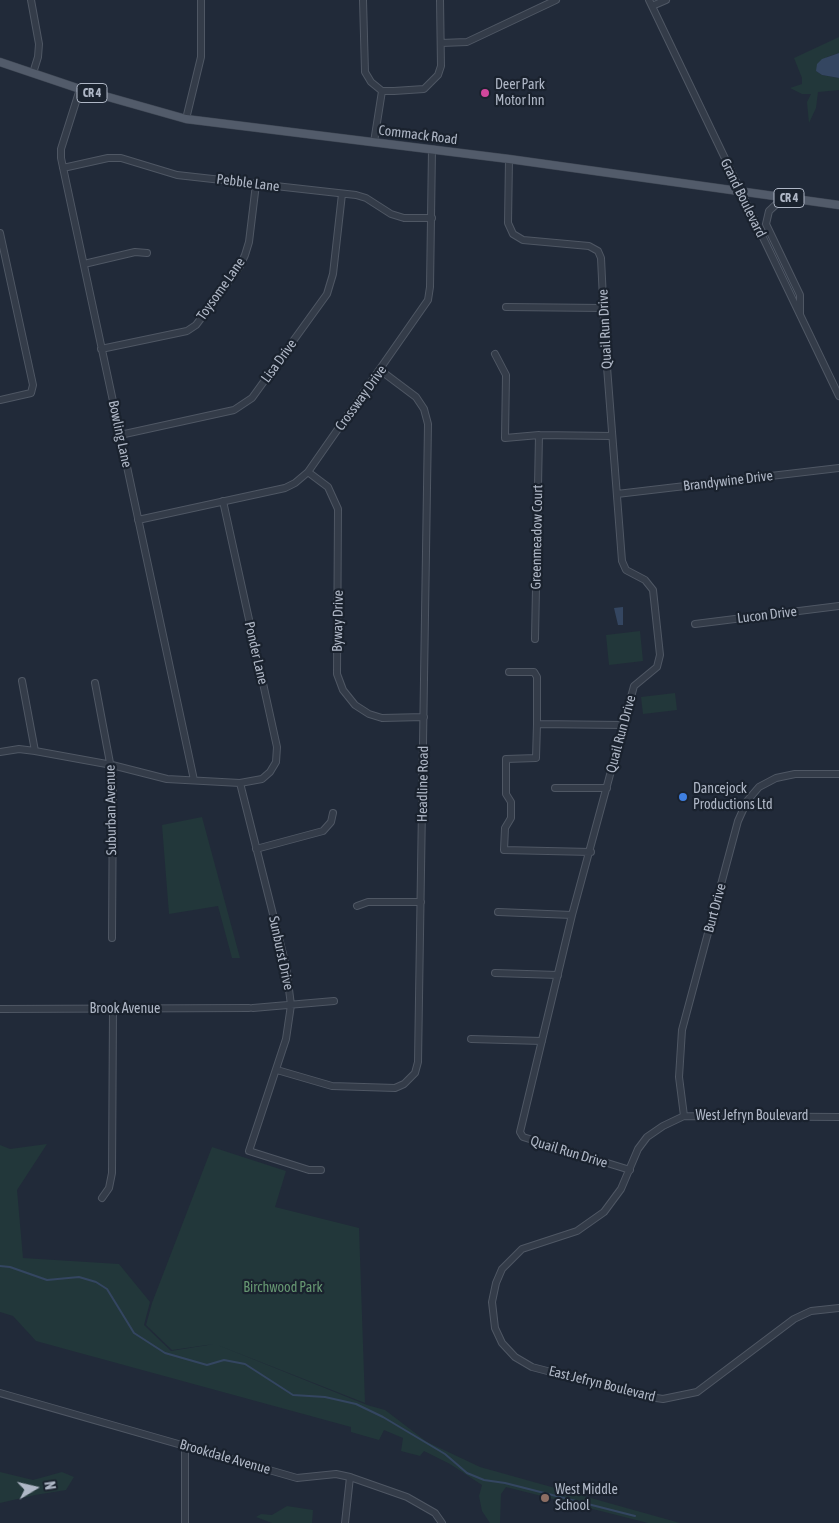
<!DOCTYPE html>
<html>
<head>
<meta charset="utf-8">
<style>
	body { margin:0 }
	#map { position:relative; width:839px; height:1523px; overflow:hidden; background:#212a39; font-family:"Asap Condensed",sans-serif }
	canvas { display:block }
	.north { position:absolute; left:10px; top:1463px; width:50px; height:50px; -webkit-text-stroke:4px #1a222e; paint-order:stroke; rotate:81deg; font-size:14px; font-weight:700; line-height:20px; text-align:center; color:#afb7c6 }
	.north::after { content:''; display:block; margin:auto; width:18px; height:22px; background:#afb7c6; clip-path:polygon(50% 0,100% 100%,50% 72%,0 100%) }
</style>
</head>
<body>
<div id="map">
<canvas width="839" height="1523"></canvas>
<div class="north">N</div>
</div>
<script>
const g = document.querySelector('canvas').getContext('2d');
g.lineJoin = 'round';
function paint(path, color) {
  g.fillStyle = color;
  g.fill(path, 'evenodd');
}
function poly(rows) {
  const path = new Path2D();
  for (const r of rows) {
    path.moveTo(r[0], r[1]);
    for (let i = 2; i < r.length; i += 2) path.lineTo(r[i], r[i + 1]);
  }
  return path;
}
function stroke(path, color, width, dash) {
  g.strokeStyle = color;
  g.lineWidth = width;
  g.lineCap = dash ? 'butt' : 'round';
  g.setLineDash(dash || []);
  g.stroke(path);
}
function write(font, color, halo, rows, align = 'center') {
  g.font = font + ' "Asap Condensed",sans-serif';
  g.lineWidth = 4.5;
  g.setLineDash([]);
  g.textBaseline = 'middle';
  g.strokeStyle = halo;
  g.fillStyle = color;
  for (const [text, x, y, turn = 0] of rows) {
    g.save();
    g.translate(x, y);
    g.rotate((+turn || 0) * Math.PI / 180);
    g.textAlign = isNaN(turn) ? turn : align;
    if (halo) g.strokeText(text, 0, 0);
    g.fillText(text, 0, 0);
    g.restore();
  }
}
paint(poly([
	[839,37,839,53,827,57,816,71,822,75,839,78,839,90,818,92,816,108,809,123,807,102,811,94,802,94,790,88,802,84,802,78,794,58],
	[640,631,643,661,609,665,606,635],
	[675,693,677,710,643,714,641,697],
	[202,817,240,958,232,958,218,906,169,914,162,825],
	[47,1144,17,1190,23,1258,119,1264,150,1302,144,1325,171,1351,214,1344,172,1350,146,1325,152,1303,212,1147,286,1171,275,1207,359,1228,365,1403,215,1344,367,1405,385,1410,427,1442,480,1467,680,1523,648,1523,506,1487,501,1494,500,1523,490,1523,482,1511,479,1496,482,1485,450,1464,424,1451,420,1456,401,1451,403,1438,384,1430,379,1440,351,1432,351,1427,36,1341,13,1316,0,1312,0,1145,10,1149],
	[0,1472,33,1480,62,1472,74,1477,66,1490,35,1495,0,1503],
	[287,1506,313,1510,312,1523,272,1523,256,1517,261,1514,272,1515]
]), '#22373a');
paint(poly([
	[839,53,839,78,822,75,816,71,817,64,822,59],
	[623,607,623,625,618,625,614,608]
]), '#344661');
stroke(poly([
	[0,1266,10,1267,47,1280,79,1277,96,1282,107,1289,134,1333,165,1353,207,1365,224,1360,245,1364,293,1395,325,1397,356,1404,383,1417,445,1454,467,1473,484,1480,505,1483,635,1516]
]), '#344661', 2);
const minor = poly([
	[31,0,39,44,38,57,33,73],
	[363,0,365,72,371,82,382,91,394,91,424,89,438,75,441,66,440,0],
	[649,0,839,396],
	[652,6,666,0],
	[441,43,467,42,556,0],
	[80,89,61,149,61,158,194,780],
	[186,119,201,57,201,0],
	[374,142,382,91],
	[509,159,508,223,513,234,523,240,589,246,598,251,601,258,605,341,622,561,626,570,645,580,653,590,660,655,657,667,634,686,572,915,520,1132,523,1137,630,1170],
	[63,168,108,158,121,158,177,175,356,195,366,198,391,214,404,218,432,218],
	[784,197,769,211,766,224,800,295,800,314],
	[0,233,33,385,31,393,0,400],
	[84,264,135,252,147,253],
	[506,307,603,308],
	[101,349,187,331,196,325,240,266,245,255,249,242,256,184],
	[495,354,506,375,505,438,539,435,612,436],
	[120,435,234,410,252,398,327,294,333,274,342,194],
	[308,472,328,487,338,509,337,674,343,690,355,705,369,714,382,718,424,717],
	[617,494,839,468],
	[138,520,285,488,295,483,308,472,428,300,430,287,432,149],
	[695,624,839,606],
	[535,639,539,435],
	[509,672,534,672,537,677,537,724,536,758,506,759,506,794,511,802,511,818,505,828,504,850,591,852],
	[22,681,35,751],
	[95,683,113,779,112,938],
	[537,724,623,725],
	[0,752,19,749,35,751,112,765,167,779,240,783,262,779,270,772,276,762,277,747,223,501],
	[240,783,286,966,291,1005,286,1039,249,1151,309,1170,321,1170],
	[555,788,607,788],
	[256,849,323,831,331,822,333,813],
	[357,906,368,902,421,902],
	[498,912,572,915],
	[495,973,558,975],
	[253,1008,334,1001],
	[0,1009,249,1008],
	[471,1039,542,1041],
	[277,1070,332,1086,395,1088,404,1084,415,1073,418,1062,428,424,424,409,416,397,380,370],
	[684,1116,679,1077,682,1030,738,821,747,801,759,787,776,778,795,774,839,774],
	[839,1117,684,1116,663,1126,647,1137,638,1149,621,1189,604,1212,577,1231,522,1249,502,1269,496,1283,492,1302,495,1328,502,1343,515,1357,532,1367,643,1396,663,1399,697,1392,794,1319,811,1311,839,1308],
	[102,1198,109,1188,112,1173,113,1008],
	[0,1393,297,1478,336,1474,350,1477,407,1497,435,1513,442,1523],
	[185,1523,185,1445],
	[345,1523,350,1477]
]);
const major = poly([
	[0,62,80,89,186,119,509,159,839,205]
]);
stroke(minor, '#4f5764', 8);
stroke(major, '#3e4653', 9);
stroke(minor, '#343c49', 6);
stroke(major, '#525b6a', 8);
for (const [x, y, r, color] of [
	[485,93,5,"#d1479c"],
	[683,797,5,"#3f7fe0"],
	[545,1498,5,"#8d6e63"]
]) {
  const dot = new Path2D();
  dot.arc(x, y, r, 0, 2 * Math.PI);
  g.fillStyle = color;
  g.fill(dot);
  stroke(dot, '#1a222e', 2);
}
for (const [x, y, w] of [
	[92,93,30],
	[789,198,30]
]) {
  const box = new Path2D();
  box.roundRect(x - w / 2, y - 9.5, w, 19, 4);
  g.fillStyle = '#1a222e';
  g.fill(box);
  stroke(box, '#afb7c6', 1);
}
write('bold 12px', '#afb7c6', null, [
	["CR 4",92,93],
	["CR 4",789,198]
]);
write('14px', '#afb7c6', '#1a222e', [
	["Deer Park",495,85],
	["Motor Inn",495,101],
	["Dancejock",693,789],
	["Productions Ltd",693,805],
	["West Middle",555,1490],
	["School",555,1506]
], 'left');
write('14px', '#afb7c6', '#1a222e', [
	["Commack Road",418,135,7],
	["Pebble Lane",248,183,7],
	["Grand Boulevard",743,198,64],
	["Toysome Lane",221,289,-55],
	["Quail Run Drive",605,329,-93],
	["Lisa Drive",279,361,-54],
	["Crossway Drive",361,398,-54],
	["Bowling Lane",120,434,78],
	["Brandywine Drive",728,481,-7],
	["Greenmeadow Court",537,537,-89],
	["Lucon Drive",767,615,-7],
	["Byway Drive",338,621,-89],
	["Ponder Lane",256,653,77],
	["Quail Run Drive",621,734,-75],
	["Headline Road",423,784,-89],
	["Suburban Avenue",111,810,-91],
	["Burt Drive",715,908,-75],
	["Sunburst Drive",281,953,78],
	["Brook Avenue",125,1009],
	["West Jefryn Boulevard",752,1116],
	["Quail Run Drive",569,1152,17],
	["East Jefryn Boulevard",602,1384,14],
	["Brookdale Avenue",225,1457,16]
]);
write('14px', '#669772', '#1a222e', [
	["Birchwood Park",283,1288]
]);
</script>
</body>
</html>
